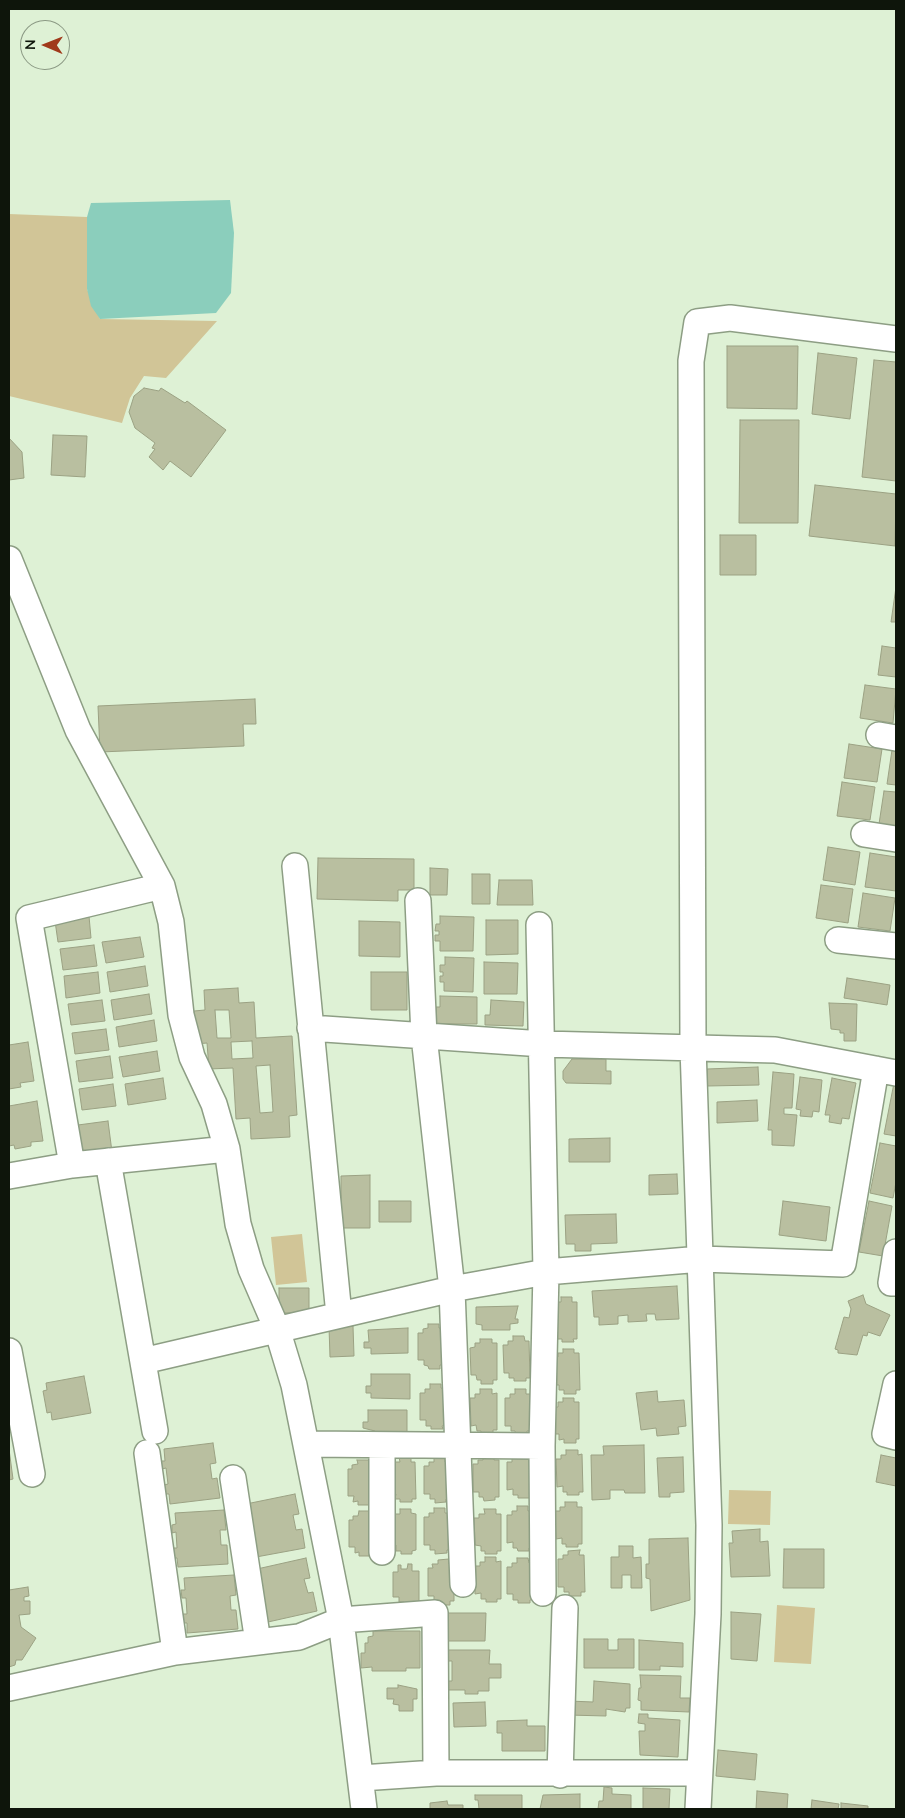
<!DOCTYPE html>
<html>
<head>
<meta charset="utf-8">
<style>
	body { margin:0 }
	#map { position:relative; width:905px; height:1818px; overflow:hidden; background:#def1d5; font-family:"Nunito Sans",sans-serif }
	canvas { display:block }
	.frame { position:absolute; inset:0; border:10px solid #0e150b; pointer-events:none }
	.north { position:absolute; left:20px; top:20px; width:50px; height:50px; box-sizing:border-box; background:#def1d5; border:1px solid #8b9984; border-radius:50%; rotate:271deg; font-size:14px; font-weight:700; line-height:20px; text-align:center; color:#0e150b }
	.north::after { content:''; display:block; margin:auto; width:18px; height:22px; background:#a0391a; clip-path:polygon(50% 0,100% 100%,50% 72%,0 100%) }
</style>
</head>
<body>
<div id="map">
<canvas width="905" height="1818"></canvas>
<div class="frame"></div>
<div class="north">N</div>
</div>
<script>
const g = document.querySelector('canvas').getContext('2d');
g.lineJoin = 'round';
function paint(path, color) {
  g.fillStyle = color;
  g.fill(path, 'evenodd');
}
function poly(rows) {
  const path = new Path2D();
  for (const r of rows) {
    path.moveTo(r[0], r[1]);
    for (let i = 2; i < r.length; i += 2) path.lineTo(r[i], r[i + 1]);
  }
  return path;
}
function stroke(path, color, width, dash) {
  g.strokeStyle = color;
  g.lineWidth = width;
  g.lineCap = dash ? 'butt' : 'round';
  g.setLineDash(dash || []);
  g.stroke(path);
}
paint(poly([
	[9,214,87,217,87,289,100,319,217,321,166,378,144,376,130,398,122,423,9,396],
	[302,1234,307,1282,276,1285,271,1237],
	[729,1490,771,1491,770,1525,728,1524],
	[777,1605,815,1608,811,1664,774,1662]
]), '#d1c597');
paint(poly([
	[230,200,234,233,231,293,216,313,100,319,91,306,87,289,87,217,91,203]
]), '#8bcebc');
const building = poly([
	[727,346,798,346,797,409,727,408,727,346],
	[818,353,857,358,850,419,812,414,818,353],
	[874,360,896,362,896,481,862,477,874,360],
	[144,388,159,391,161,388,185,403,187,401,226,430,191,477,170,461,163,470,149,457,155,449,152,448,155,443,135,428,129,412,134,396,144,388],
	[740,420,799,420,798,523,739,523,740,420],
	[53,435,87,436,85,477,51,475,53,435],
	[9,438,22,452,24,478,9,480,9,438],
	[815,485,896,494,895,546,809,536,815,485],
	[720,535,756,535,756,575,720,575,720,535],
	[896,587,896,622,891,622,896,587],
	[882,646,896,648,896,677,878,675,882,646],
	[865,685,896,689,893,723,860,718,865,685],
	[255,699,256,724,243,724,244,746,100,752,98,706,255,699],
	[849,744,882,749,877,782,844,778,849,744],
	[892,750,896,751,896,785,887,784,892,750],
	[842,782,875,787,870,820,837,816,842,782],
	[884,791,896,792,896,826,879,824,884,791],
	[828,847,860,852,855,885,823,880,828,847],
	[870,853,896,857,896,891,865,887,870,853],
	[318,858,414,859,414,890,398,890,398,901,317,899,318,858],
	[430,868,448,869,447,895,430,895,430,868],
	[472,874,490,874,490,904,472,904,472,874],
	[499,880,532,880,533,905,497,905,499,880],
	[821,885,853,889,848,923,816,918,821,885],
	[863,893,895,898,890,931,858,927,863,893],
	[89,916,91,938,58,942,55,921,89,916],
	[440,916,474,917,473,951,440,951,440,941,435,941,435,935,439,935,439,931,435,931,436,924,440,924,440,916],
	[486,920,518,920,518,954,486,955,486,920],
	[359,921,400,922,400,957,359,956,359,921],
	[140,937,144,957,106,963,102,942,140,937],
	[94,945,97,966,63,970,60,949,94,945],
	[445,957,474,958,473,992,444,991,444,982,440,982,440,976,443,976,443,972,440,972,440,965,445,965,445,957],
	[484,962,518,963,517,994,484,994,484,962],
	[145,966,148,986,110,992,107,972,145,966],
	[98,972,100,993,66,998,64,976,98,972],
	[371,972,407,972,407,1010,371,1010,371,972],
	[847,978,890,985,887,1005,844,998,847,978],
	[238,988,239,1003,254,1002,256,1038,292,1036,297,1115,289,1116,290,1137,251,1139,250,1118,236,1119,233,1068,209,1069,207,1043,196,1044,194,1011,205,1010,204,990,238,988],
	[215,1010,229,1010,231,1038,217,1038,215,1010],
	[252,1041,253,1058,232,1059,231,1042,252,1041],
	[270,1065,273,1112,260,1113,256,1066,270,1065],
	[149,994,152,1014,114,1020,111,1000,149,994],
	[440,996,477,997,477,1024,436,1024,436,1007,440,1007,440,996],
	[102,1000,105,1021,71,1025,68,1004,102,1000],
	[491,1000,524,1002,523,1026,485,1025,485,1015,490,1015,491,1000],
	[829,1003,857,1004,856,1041,844,1041,844,1033,840,1033,840,1030,831,1029,829,1003],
	[154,1020,157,1041,119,1047,116,1027,154,1020],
	[106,1029,109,1050,75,1054,72,1033,106,1029],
	[28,1042,34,1081,20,1083,21,1087,9,1089,9,1045,28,1042],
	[157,1051,160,1071,123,1077,119,1057,157,1051],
	[110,1056,113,1078,79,1082,76,1061,110,1056],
	[572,1059,606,1059,606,1071,611,1071,611,1084,566,1083,563,1079,563,1071,572,1059],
	[758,1067,759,1085,707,1086,707,1069,758,1067],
	[773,1072,794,1074,792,1108,784,1108,784,1114,797,1115,794,1146,772,1145,772,1130,768,1130,773,1072],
	[800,1077,822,1080,819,1112,813,1111,812,1117,800,1116,801,1110,796,1109,800,1077],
	[163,1078,166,1099,128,1105,125,1084,163,1078],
	[832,1078,856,1083,849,1119,842,1118,841,1124,829,1122,830,1115,825,1115,832,1078],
	[894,1083,896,1084,896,1136,884,1134,894,1083],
	[113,1084,116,1106,82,1110,79,1089,113,1084],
	[757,1100,758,1121,717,1123,717,1102,757,1100],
	[37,1101,43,1141,31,1142,31,1146,15,1149,14,1145,9,1146,9,1106,37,1101],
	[108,1121,112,1152,83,1157,78,1125,108,1121],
	[610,1138,610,1162,569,1162,569,1139,610,1138],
	[880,1143,896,1146,896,1182,893,1198,870,1193,880,1143],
	[677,1174,678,1194,649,1195,649,1175,677,1174],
	[370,1175,370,1228,341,1228,341,1176,370,1175],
	[379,1201,411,1201,411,1222,379,1222,379,1201],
	[783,1201,830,1207,826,1241,779,1235,783,1201],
	[869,1201,892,1206,883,1256,859,1252,869,1201],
	[616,1214,617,1243,591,1244,591,1251,575,1251,575,1244,566,1244,565,1215,616,1214],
	[677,1286,679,1319,656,1320,655,1314,646,1314,647,1321,628,1322,628,1315,618,1316,618,1324,599,1325,599,1317,594,1317,592,1291,677,1286],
	[279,1288,309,1288,309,1313,279,1313,279,1288],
	[863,1295,866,1304,890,1315,880,1336,868,1332,867,1336,863,1335,857,1355,838,1353,838,1350,835,1349,844,1317,849,1318,851,1309,848,1301,863,1295],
	[561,1297,572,1297,572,1302,577,1302,577,1339,573,1339,574,1342,562,1342,562,1339,557,1339,556,1302,561,1302,561,1297],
	[518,1306,515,1319,518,1319,518,1323,510,1324,510,1330,482,1330,482,1325,476,1324,476,1307,518,1306],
	[428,1324,439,1324,439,1328,444,1328,444,1365,440,1365,440,1369,429,1369,428,1366,424,1365,424,1360,418,1360,418,1333,423,1333,423,1329,428,1328,428,1324],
	[353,1326,354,1356,330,1357,329,1327,353,1326],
	[408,1328,408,1353,371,1354,371,1348,364,1348,364,1342,369,1342,368,1330,408,1328],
	[513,1336,524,1336,525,1341,529,1341,530,1378,526,1378,526,1381,514,1381,514,1378,509,1378,509,1373,504,1373,503,1345,508,1345,508,1341,513,1341,513,1336],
	[480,1339,492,1339,492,1343,497,1343,497,1380,493,1380,493,1384,481,1384,481,1380,477,1380,476,1375,471,1375,470,1348,475,1347,475,1343,480,1343,480,1339],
	[563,1349,574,1349,574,1353,579,1353,580,1390,576,1390,576,1394,564,1394,564,1390,559,1390,559,1385,554,1385,553,1358,558,1357,558,1353,563,1353,563,1349],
	[371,1374,410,1374,410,1399,371,1398,371,1393,366,1393,366,1386,371,1386,371,1374],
	[84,1376,91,1413,52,1420,51,1412,47,1413,43,1391,47,1390,46,1383,84,1376],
	[430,1384,441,1384,441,1388,446,1389,446,1425,442,1426,443,1429,431,1429,431,1426,426,1426,426,1420,420,1420,420,1393,425,1393,425,1389,430,1389,430,1384],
	[480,1389,492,1389,492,1394,497,1393,497,1430,493,1430,493,1434,481,1434,481,1431,477,1431,476,1425,471,1426,470,1398,475,1398,475,1394,480,1394,480,1389],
	[515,1389,526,1389,526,1394,531,1394,531,1431,527,1431,527,1434,516,1435,515,1431,511,1431,511,1426,505,1426,505,1398,510,1398,510,1394,515,1394,515,1389],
	[657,1391,658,1402,684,1400,686,1426,678,1427,679,1434,657,1436,656,1428,641,1430,636,1393,657,1391],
	[563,1398,574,1398,574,1402,579,1402,579,1439,576,1439,576,1443,564,1443,564,1439,559,1440,559,1434,553,1434,553,1407,558,1407,558,1402,563,1402,563,1398],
	[368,1410,407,1410,407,1435,375,1435,375,1431,363,1428,363,1422,368,1422,368,1410],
	[213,1443,216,1463,210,1464,212,1479,217,1478,220,1498,170,1504,169,1494,165,1494,164,1485,168,1484,166,1468,162,1469,161,1461,165,1461,164,1449,213,1443],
	[644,1445,645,1493,625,1493,624,1490,610,1490,610,1499,592,1500,591,1455,604,1455,603,1446,644,1445],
	[9,1449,13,1479,9,1480,9,1449],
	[566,1450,578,1450,578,1455,582,1454,583,1492,579,1492,579,1495,567,1495,567,1492,563,1492,563,1486,557,1487,556,1459,561,1459,561,1455,566,1455,566,1450],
	[483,1455,494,1455,494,1460,499,1460,499,1497,495,1497,495,1500,484,1501,483,1497,479,1497,479,1492,473,1492,473,1464,478,1464,478,1460,483,1460,483,1455],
	[881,1455,896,1458,896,1486,876,1482,881,1455],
	[399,1457,411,1457,411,1462,415,1462,416,1499,412,1499,412,1502,400,1502,400,1499,395,1499,396,1494,390,1494,394,1462,400,1462,399,1457],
	[434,1457,445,1457,445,1462,450,1462,450,1499,446,1499,446,1502,435,1503,435,1499,430,1499,430,1494,424,1494,424,1466,429,1466,429,1462,434,1462,434,1457],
	[533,1457,534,1495,530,1495,530,1498,518,1498,518,1495,513,1495,513,1489,507,1490,507,1462,512,1462,512,1458,533,1457],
	[683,1457,684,1492,670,1493,670,1497,659,1497,657,1458,683,1457],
	[357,1460,369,1460,369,1464,373,1464,370,1505,358,1505,358,1501,353,1502,354,1496,348,1496,348,1469,352,1469,352,1465,358,1464,357,1460],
	[295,1494,299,1514,293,1515,296,1530,302,1529,305,1548,256,1557,246,1504,295,1494],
	[565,1502,577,1502,577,1507,582,1507,582,1544,578,1544,578,1547,566,1547,566,1544,562,1544,562,1538,556,1539,555,1511,560,1511,560,1507,565,1507,565,1502],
	[517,1506,528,1506,528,1511,533,1510,533,1548,529,1548,529,1551,518,1551,517,1548,513,1548,513,1542,507,1543,507,1515,512,1515,512,1511,517,1511,517,1506],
	[434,1508,445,1508,445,1513,450,1513,451,1550,447,1550,447,1553,435,1554,435,1550,430,1550,430,1545,424,1545,424,1517,429,1517,429,1513,434,1513,434,1508],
	[400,1509,411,1509,411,1513,416,1514,416,1550,412,1551,412,1554,401,1554,401,1551,396,1551,396,1545,390,1545,390,1518,395,1518,395,1514,400,1514,400,1509],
	[484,1509,496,1509,496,1514,501,1514,501,1551,497,1551,497,1554,485,1554,485,1551,481,1551,481,1546,475,1545,474,1518,479,1518,479,1514,485,1514,484,1509],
	[224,1510,226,1530,220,1530,221,1545,227,1545,228,1564,178,1567,177,1558,174,1558,173,1548,177,1548,176,1532,172,1533,172,1525,176,1524,175,1513,224,1510],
	[359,1511,370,1511,371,1556,359,1556,359,1552,355,1553,355,1547,349,1547,349,1520,353,1520,353,1516,358,1516,359,1511],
	[760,1529,760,1542,768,1541,770,1576,731,1577,729,1543,733,1543,732,1531,760,1529],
	[688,1538,690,1600,651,1611,650,1579,646,1578,646,1564,649,1564,649,1539,688,1538],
	[619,1546,633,1546,633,1558,641,1557,642,1588,631,1588,631,1575,622,1575,622,1588,611,1588,611,1557,619,1557,619,1546],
	[784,1549,824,1549,824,1588,783,1588,784,1549],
	[580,1550,579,1555,584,1555,585,1592,581,1592,581,1596,569,1596,569,1592,564,1592,564,1587,558,1587,558,1559,563,1559,563,1555,568,1555,568,1551,580,1550],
	[485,1557,496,1557,496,1562,501,1561,501,1599,497,1599,497,1602,486,1602,486,1599,481,1599,481,1593,475,1594,475,1566,480,1566,480,1562,485,1562,485,1557],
	[306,1558,310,1578,304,1579,308,1593,313,1592,317,1611,268,1622,266,1613,260,1604,265,1603,257,1569,306,1558],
	[517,1558,528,1558,529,1563,533,1563,534,1599,530,1600,530,1603,518,1603,518,1600,513,1600,513,1594,507,1594,507,1567,512,1567,512,1563,517,1563,517,1558],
	[449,1559,449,1564,454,1564,454,1601,450,1601,450,1605,438,1605,438,1601,434,1601,434,1596,428,1596,428,1568,433,1568,432,1564,438,1564,438,1560,449,1559],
	[408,1564,412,1564,412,1571,419,1571,419,1605,404,1605,404,1602,399,1602,399,1597,393,1597,393,1572,398,1572,398,1565,401,1565,401,1569,407,1569,408,1564],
	[234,1575,236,1595,230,1596,231,1610,236,1610,238,1629,187,1633,187,1623,183,1623,183,1614,187,1614,186,1598,182,1598,181,1590,185,1590,184,1578,234,1575],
	[28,1587,29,1596,24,1597,24,1601,30,1601,30,1614,19,1615,21,1627,36,1638,22,1660,16,1660,15,1665,9,1667,9,1590,28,1587],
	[731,1612,761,1614,757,1661,731,1659,731,1612],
	[447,1613,486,1613,485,1641,447,1641,447,1613],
	[373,1631,420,1631,420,1668,406,1668,406,1671,372,1671,372,1667,361,1668,361,1653,365,1653,365,1643,368,1643,368,1637,373,1636,373,1631],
	[584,1639,608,1639,608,1650,618,1650,618,1639,634,1639,634,1668,584,1668,584,1639],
	[639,1640,683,1643,683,1667,660,1666,660,1670,639,1670,639,1640],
	[447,1650,490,1650,489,1664,501,1664,501,1678,489,1678,489,1691,478,1691,478,1694,465,1694,465,1690,446,1690,446,1681,452,1681,452,1661,447,1661,447,1650],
	[640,1675,681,1676,680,1698,690,1698,689,1712,641,1710,641,1701,638,1700,639,1688,641,1688,640,1675],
	[594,1681,630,1684,630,1708,626,1708,625,1712,606,1709,606,1716,568,1715,569,1701,593,1702,594,1681],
	[398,1685,417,1689,417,1699,413,1699,413,1711,399,1711,399,1705,393,1704,394,1699,387,1699,387,1688,398,1688,398,1685],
	[485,1702,486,1726,454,1727,453,1703,485,1702],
	[639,1714,648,1714,648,1718,680,1720,678,1757,640,1755,639,1731,645,1731,645,1724,638,1723,639,1714],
	[527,1720,527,1726,545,1726,545,1751,502,1751,502,1733,497,1733,497,1721,527,1720],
	[718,1750,757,1754,755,1780,716,1776,718,1750],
	[604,1787,612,1788,612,1794,631,1795,631,1809,598,1809,599,1801,603,1801,604,1787],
	[643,1788,670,1789,669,1809,643,1809,643,1788],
	[757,1791,788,1794,787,1809,756,1809,757,1791],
	[580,1794,580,1809,540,1809,543,1795,580,1794],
	[475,1795,522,1795,522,1809,475,1809,479,1809,478,1800,475,1800,475,1795],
	[812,1800,839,1804,838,1809,811,1809,812,1800],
	[447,1801,448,1805,463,1805,463,1809,430,1809,430,1803,447,1801],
	[841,1803,868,1806,868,1809,841,1809,841,1803]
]);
paint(building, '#b9bfa0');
stroke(building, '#9ba183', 1);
const minor = poly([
	[9,559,78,730,162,886],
	[879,735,896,738],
	[864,834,896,839],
	[295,866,339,1315],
	[418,901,424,1036,452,1289,463,1584],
	[838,940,896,946],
	[310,1028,543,1044,775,1050,896,1073],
	[108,1161,155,1431],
	[72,1165,227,1149],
	[9,1176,72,1165,29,918,162,886,171,922,181,1015,192,1057,214,1104,227,1149,238,1224,251,1269,277,1329,294,1385,341,1620,364,1809],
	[896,1252,891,1283,896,1283],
	[9,1351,32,1474],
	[143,1361,452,1289,546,1272,701,1259,843,1264,876,1069],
	[896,1384,885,1434,896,1437],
	[306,1444,542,1446,546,1272,539,925],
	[542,1446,543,1593],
	[147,1453,175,1652],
	[233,1478,258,1642],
	[382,1552,382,1445],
	[9,1688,175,1652,299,1637,341,1620,435,1613,436,1773,699,1773],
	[560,1775,565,1608],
	[361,1778,436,1773],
	[698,1809,708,1614,709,1525,693,1047,691,361,697,322,730,318,896,339]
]);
stroke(minor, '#8d9e84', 28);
stroke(minor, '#fff', 25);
</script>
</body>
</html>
